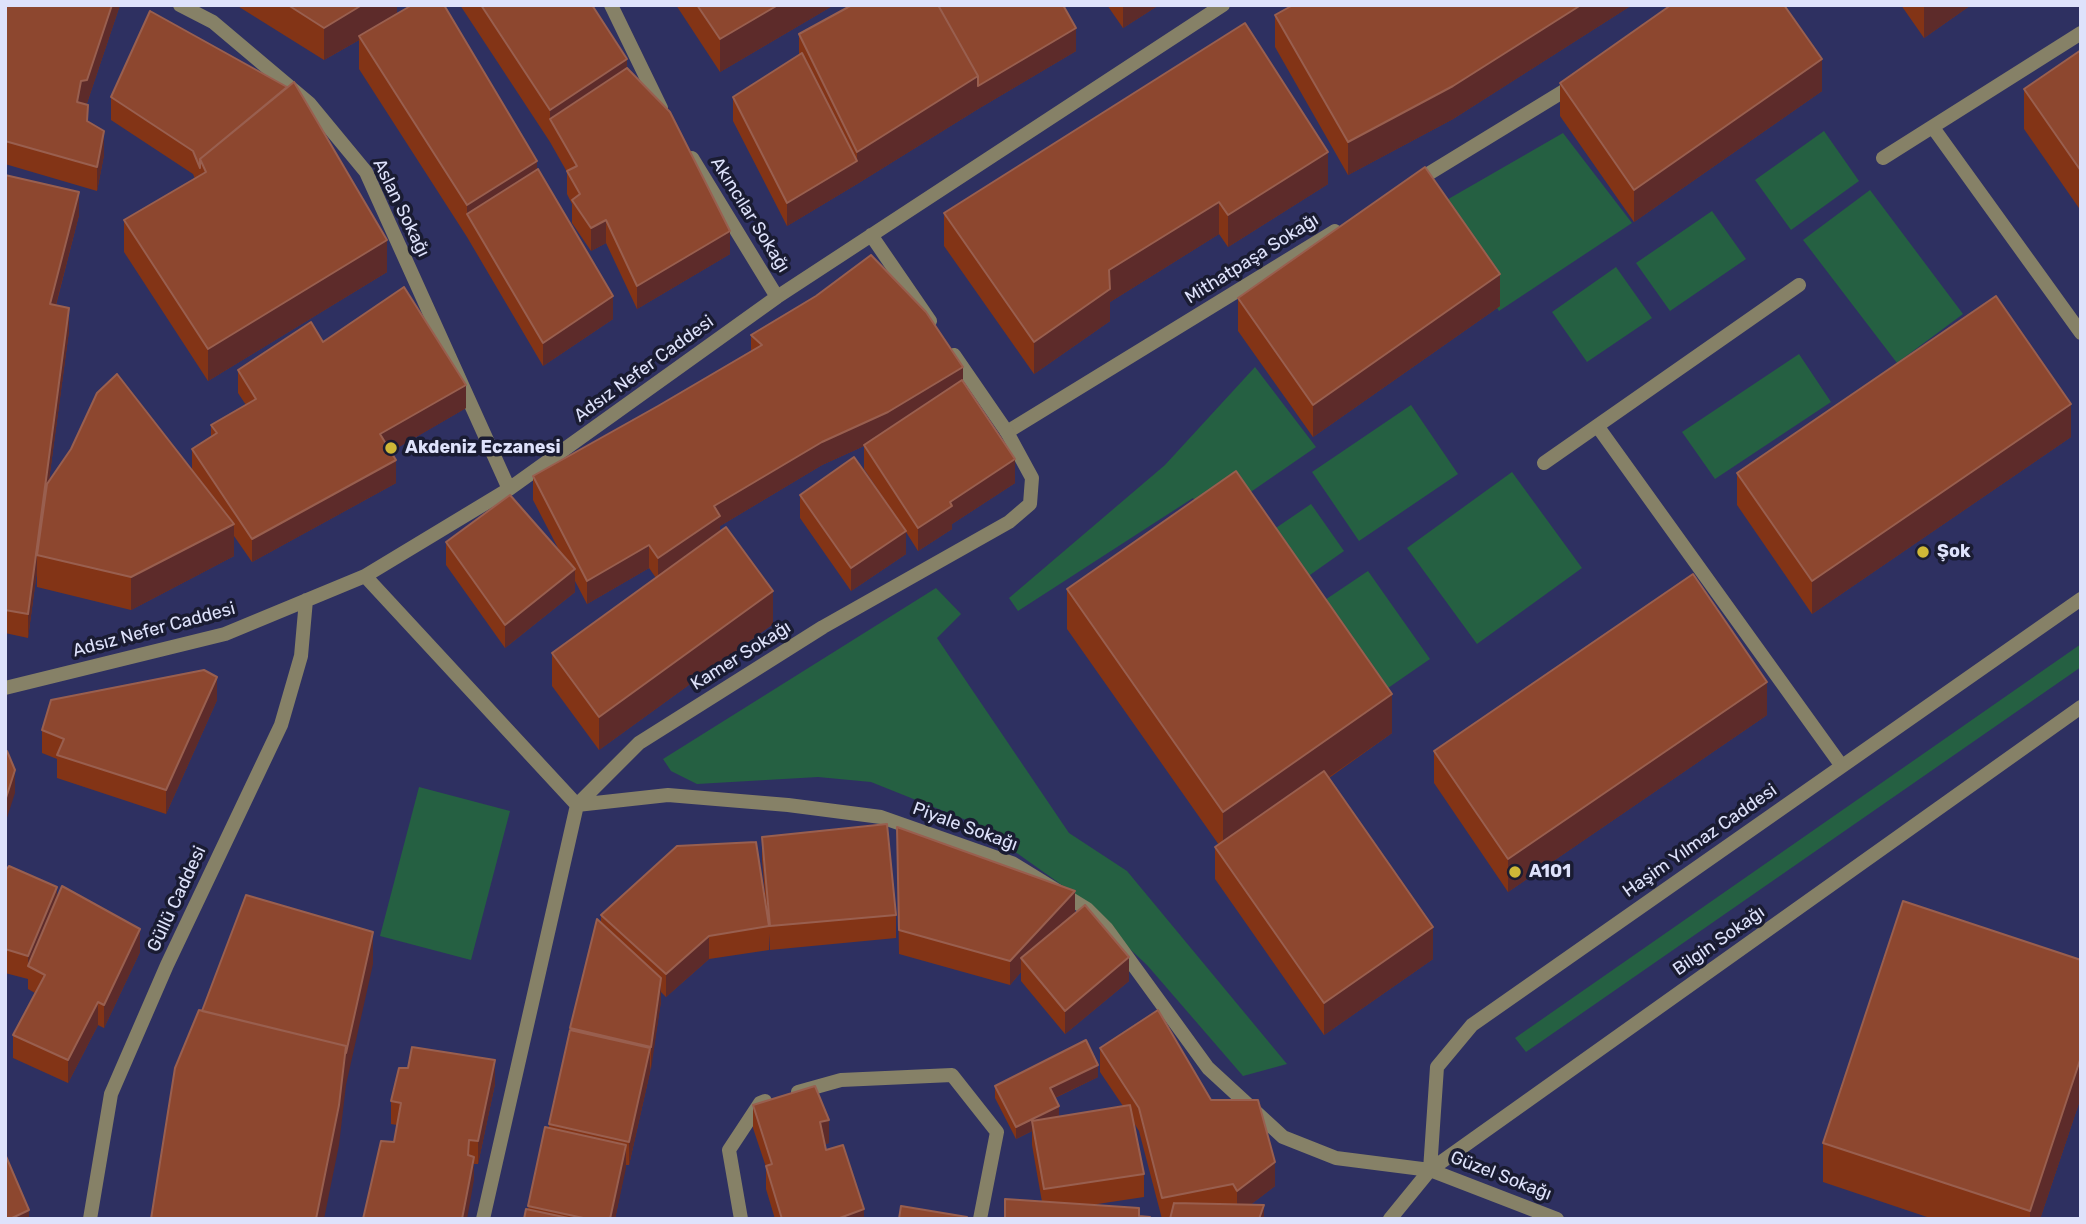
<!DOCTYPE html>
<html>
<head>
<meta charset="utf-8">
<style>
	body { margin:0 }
	#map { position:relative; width:2086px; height:1224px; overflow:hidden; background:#2e3061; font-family:Rubik,sans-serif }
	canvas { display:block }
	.frame { position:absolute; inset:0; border:7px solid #dee2fb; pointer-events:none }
</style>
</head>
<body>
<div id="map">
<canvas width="2086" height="1224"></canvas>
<div class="frame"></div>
</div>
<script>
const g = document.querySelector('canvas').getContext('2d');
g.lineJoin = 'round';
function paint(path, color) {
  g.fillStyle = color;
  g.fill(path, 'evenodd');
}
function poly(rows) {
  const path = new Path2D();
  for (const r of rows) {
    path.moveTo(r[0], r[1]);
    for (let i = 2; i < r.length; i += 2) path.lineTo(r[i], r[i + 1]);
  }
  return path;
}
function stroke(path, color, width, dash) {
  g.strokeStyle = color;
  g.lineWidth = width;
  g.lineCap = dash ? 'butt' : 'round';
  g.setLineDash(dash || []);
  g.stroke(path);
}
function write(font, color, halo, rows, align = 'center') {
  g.font = font + ' Rubik,sans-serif';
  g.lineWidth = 7;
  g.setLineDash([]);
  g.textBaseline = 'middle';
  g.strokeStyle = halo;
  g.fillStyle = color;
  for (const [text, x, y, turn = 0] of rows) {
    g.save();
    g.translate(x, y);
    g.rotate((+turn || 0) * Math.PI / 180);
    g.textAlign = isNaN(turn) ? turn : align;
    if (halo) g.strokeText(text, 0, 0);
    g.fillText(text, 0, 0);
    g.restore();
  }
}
paint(poly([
	[1824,131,1859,181,1791,230,1755,180],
	[1563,133,1632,223,1499,311,1431,209],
	[1870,190,1963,314,1897,363,1803,240],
	[1712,211,1746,259,1670,311,1636,263],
	[1616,267,1652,318,1587,362,1552,312],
	[1799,354,1831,402,1715,479,1682,432],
	[1255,367,1316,447,1210,520,1193,498,1018,611,1009,598,1165,465],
	[1411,405,1458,474,1359,541,1312,472],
	[1512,472,1582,568,1477,644,1407,548],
	[1311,504,1344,551,1283,594,1270,532],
	[1368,571,1430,659,1375,697,1313,608],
	[936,588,961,614,937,638,1069,833,1127,871,1287,1064,1243,1076,1147,965,1059,883,976,824,871,782,818,777,697,784,671,771,663,759],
	[2081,644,2081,667,1526,1052,1515,1038],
	[419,787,510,811,471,960,380,936]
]), '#256042');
stroke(poly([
	[1934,129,2081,333],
	[1883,158,2081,33],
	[1415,182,1577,83],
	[1598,427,1841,765],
	[1007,432,1335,231],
	[1544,463,1799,285]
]), '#868167', 14);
stroke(poly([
	[180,5,213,22,309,103,366,172,509,489],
	[611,5,661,108],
	[692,158,777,297],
	[871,235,930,321],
	[365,576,577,805,668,795,788,805,881,817,1012,863,1087,909,1107,929,1208,1068,1283,1137,1336,1158,1430,1170,1557,1219],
	[5,688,225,634,365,576,509,489,777,297,1223,5],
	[798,1092,841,1080,952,1075,997,1132,980,1219],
	[1430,1170,1437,1067,1472,1025,2081,599],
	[90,1219,111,1094,167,965,281,725,301,656,306,600],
	[483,1219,577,805,639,743,823,627,1009,522,1030,504,1032,478,1007,432,954,355],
	[741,1219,729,1150,760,1103,765,1101],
	[1390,1219,1430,1170,2081,707]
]), '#868167', 14);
paint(poly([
	[5,5,120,5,87,103,84,104,88,122,104,155,97,191,5,164],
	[236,5,397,5,397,13,394,16,537,170,613,319,543,366,467,237,359,69,359,40,324,60],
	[460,5,592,5,730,254,637,309,606,243,591,251,572,223,572,204,567,194,567,172,550,142],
	[676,5,834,5,720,72],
	[1107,5,1159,5,1123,28],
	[1293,5,1632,5,1453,119,1348,175,1275,47,1275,15],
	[1901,5,1971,5,1924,38],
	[799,34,1076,51,978,109,857,184,787,226,733,121,733,97,799,55],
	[2081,50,2081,211,2024,129,2024,89],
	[1560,83,1822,91,1634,222,1560,116],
	[111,97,387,272,208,381,124,252,124,220,195,179,193,174,111,120],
	[5,175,79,215,56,305,69,331,49,480,192,470,192,449,211,436,211,425,246,405,238,393,238,370,323,342,466,408,390,452,396,483,252,562,234,536,234,556,131,610,37,587,37,571,28,638,5,633],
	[1328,184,1228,247,1219,234,1110,302,1110,321,1034,374,944,246,944,213],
	[1238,298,1500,306,1313,437,1238,331],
	[751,335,963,381,1015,483,952,524,952,529,918,551,906,532,906,554,851,591,800,518,800,495,900,523,864,469,864,446,822,465,720,526,720,532,773,624,599,750,552,686,552,653,656,578,649,568,587,604,575,581,575,592,505,648,446,565,446,542,560,552,533,500,533,476,658,406,751,351],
	[2071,437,1812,614,1737,505,1737,473],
	[1067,589,1392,733,1329,778,1433,959,1324,1035,1215,879,1215,847,1219,845,1067,629],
	[217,700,166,814,57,778,57,759,42,753,42,730],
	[1767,715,1508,892,1434,783,1434,751],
	[762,837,896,915,896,938,770,950,769,934,769,950,709,959,666,997,661,992,661,1001,650,1072,629,1165,626,1165,615,1219,524,1219,528,1209,549,1128,549,1124,597,919,601,923,601,915,767,916,762,860],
	[897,850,1075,913,1129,981,1065,1034,1021,981,1021,972,1010,985,899,954],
	[5,871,57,898,140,952,104,1028,98,1025,68,1083,13,1058,13,1035,35,993,28,989,28,979,5,973],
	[2081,960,2081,1097,2040,1219,1933,1219,1823,1182,1823,1143],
	[1100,1048,1211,1100,1275,1186,1250,1205,1264,1219,1162,1219,1139,1131,1134,1123,1144,1174,1144,1197,1091,1205,1150,1219,1042,1202,1032,1145,1032,1131,1016,1139,995,1098,995,1086,1098,1077,1055,1098,1059,1117,1123,1106,1100,1072],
	[495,1084,478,1164,474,1164,474,1180,394,1142,397,1125,391,1124,391,1101],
	[753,1105,829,1143,825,1144,826,1150,864,1219,775,1219,766,1189,766,1167,753,1128]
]), '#833416');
paint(poly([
	[112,5,120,5,87,103,81,105,77,102,81,81],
	[362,5,397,5,397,13,388,23,359,36,359,40,324,60,324,28],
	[778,5,834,5,720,72,720,39],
	[1123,5,1159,5,1123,28],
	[1581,5,1632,5,1453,119,1348,175,1348,142],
	[1924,5,1971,5,1924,38],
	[1076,28,1076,51,978,109,857,184,787,226,787,203,857,161,857,152,978,76],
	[627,59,627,91,550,119,550,110],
	[1822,59,1822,91,1634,222,1634,190],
	[104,131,104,155,97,191,97,167],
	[1328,152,1328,184,1228,247,1228,215],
	[537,161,537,193,467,214,467,205],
	[79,192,79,215,50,327,50,304],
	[1219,202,1219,234,1110,302,1110,321,1034,374,1034,342,1109,270],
	[606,220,606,243,591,251,591,228],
	[730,231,730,254,637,309,637,286],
	[387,240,387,272,208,381,208,349],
	[1500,274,1500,306,1313,437,1313,405],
	[613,296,613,319,543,366,543,343],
	[69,308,69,331,39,555,37,555,37,571,28,638,28,614],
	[963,367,963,390,888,435,822,465,720,526,720,540,658,582,658,558,714,506,822,442],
	[466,385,466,408,380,458,380,434],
	[2071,404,2071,437,1812,614,1812,581],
	[1015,459,1015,483,952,524,952,529,918,551,918,528,950,502],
	[396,460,396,483,252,562,252,539],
	[234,524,234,556,131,610,131,577],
	[906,531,906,554,851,591,851,568],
	[649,545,649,568,587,604,587,581],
	[575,569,575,592,505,648,505,625],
	[773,591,773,624,599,750,599,717],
	[217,677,217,700,166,814,166,790],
	[1767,682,1767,715,1508,892,1508,859],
	[1392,694,1392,733,1223,851,1223,812],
	[15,770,15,793,5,824,5,801],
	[57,887,57,911,28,966,28,956],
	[1075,891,1075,914,1021,958,1021,972,1010,985,1010,961],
	[1433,927,1433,959,1324,1035,1324,1003],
	[140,929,140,952,104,1028,104,1005],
	[373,932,373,964,346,1085,339,1145,324,1219,316,1219,346,1046],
	[709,936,709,959,666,997,666,974],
	[1129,957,1129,981,1065,1034,1065,1011],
	[661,978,661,1001,651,1070,651,1047],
	[98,1002,98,1025,68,1083,68,1060],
	[650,1048,650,1072,629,1165,629,1142],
	[2081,1057,2081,1097,2040,1219,2030,1219,2030,1211],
	[495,1060,495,1084,478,1164,478,1141],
	[1098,1065,1098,1077,1050,1100,1050,1088],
	[1059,1106,1059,1119,1032,1121,1032,1131,1016,1139,1016,1127],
	[829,1120,829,1143,820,1146,820,1122],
	[626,1145,626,1168,615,1219,610,1219],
	[474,1157,474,1180,467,1219,462,1219],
	[1275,1162,1275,1186,1237,1215,1237,1191],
	[1264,1205,1264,1219,1259,1219],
	[864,1209,864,1219,837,1219],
	[29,1210,29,1219,10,1219]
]), '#5d2b2a');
const building = poly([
	[5,5,112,5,87,80,81,81,77,102,88,105,87,121,104,131,97,167,5,141,5,5],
	[288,5,362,5,324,28,288,5],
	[412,5,444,5,537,161,467,205,359,36,412,5],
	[481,5,592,5,627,59,550,110,481,5],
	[697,5,778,5,720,39,697,5],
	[852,5,938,5,978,76,857,152,799,34,852,5],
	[938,5,1063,5,1076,28,978,86,978,76,938,5],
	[1293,5,1581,5,1453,86,1348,142,1275,15,1293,5],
	[1671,5,1784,5,1822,59,1634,190,1560,83,1671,5],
	[150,11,287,87,200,159,200,168,193,151,111,97,150,11],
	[1245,23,1328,152,1228,215,1219,202,1109,270,1110,289,1034,342,944,213,1245,23],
	[2081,50,2081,171,2024,89,2081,50],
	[802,53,857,161,787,203,733,97,802,53],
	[627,68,670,112,730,231,637,286,606,220,591,228,572,200,580,194,567,171,577,166,550,119,627,68],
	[294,82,387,240,208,349,124,220,206,172,200,159,294,82],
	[1425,167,1500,274,1313,405,1238,298,1425,167],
	[538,169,613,296,543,343,467,214,538,169],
	[5,175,79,192,50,304,69,308,28,614,5,610,5,175],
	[871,255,926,312,963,367,888,412,822,442,714,506,720,516,658,558,649,545,587,581,533,476,658,406,762,345,751,335,816,296,871,255],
	[404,287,466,385,380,434,396,460,252,539,192,449,217,433,211,425,256,399,238,370,311,322,323,342,404,287],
	[1996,296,2071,404,1812,581,1737,473,1996,296],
	[117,374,234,524,131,577,37,555,47,484,71,449,97,393,117,374],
	[962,380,1015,459,950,502,952,506,918,528,864,445,962,380],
	[854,457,906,531,851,568,800,495,854,457],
	[1236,471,1392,694,1223,812,1067,589,1236,471],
	[510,495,575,569,505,625,446,542,510,495],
	[726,527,773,591,599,717,552,653,726,527],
	[1693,574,1767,682,1508,859,1434,751,1693,574],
	[204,670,217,677,166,790,57,755,64,739,42,730,51,700,204,670],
	[7,751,15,770,5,801,5,752,7,751],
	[1324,771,1433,927,1324,1003,1215,847,1324,771],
	[887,824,896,915,770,926,762,837,887,824],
	[897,827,1075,891,1010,961,899,930,897,827],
	[756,842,769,926,709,936,666,974,601,915,677,846,756,842],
	[9,866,57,887,28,956,5,949,5,871,9,866],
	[62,886,140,929,104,1005,98,1002,68,1060,13,1035,45,975,28,966,62,886],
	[246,895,373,932,346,1053,346,1046,202,1011,246,895],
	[1903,901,2081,960,2081,1057,2030,1211,1823,1143,1903,901],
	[1085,905,1129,957,1065,1011,1021,958,1085,905],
	[597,919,661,978,651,1047,570,1028,597,919],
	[199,1010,346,1046,339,1105,316,1219,151,1219,175,1068,199,1010],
	[1158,1010,1211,1100,1258,1100,1275,1162,1237,1191,1233,1184,1162,1198,1139,1108,1100,1048,1158,1010],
	[570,1030,650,1048,629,1142,549,1124,570,1030],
	[1086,1040,1098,1065,1050,1088,1059,1106,1016,1127,995,1086,1086,1040],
	[412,1047,495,1060,478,1141,469,1140,468,1155,474,1157,462,1219,363,1219,381,1141,394,1142,401,1103,391,1101,399,1068,408,1068,412,1047],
	[815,1086,829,1120,820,1122,826,1150,843,1145,864,1209,837,1219,782,1219,766,1166,772,1164,753,1105,815,1086],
	[1130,1105,1144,1174,1044,1189,1032,1121,1130,1105],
	[545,1127,626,1145,610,1219,588,1219,528,1206,545,1127],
	[5,1154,29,1210,10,1219,5,1219,5,1154],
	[1005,1199,1139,1208,1139,1216,1150,1217,1149,1219,1005,1219,1005,1199],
	[1174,1203,1264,1205,1259,1219,1170,1219,1174,1203],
	[901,1206,967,1217,967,1219,899,1219,901,1206],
	[526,1209,573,1219,524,1219,526,1209]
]);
paint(building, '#8d472f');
stroke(building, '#995f4f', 2);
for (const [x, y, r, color] of [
	[391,448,7,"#cfb837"],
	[1923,552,7,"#cfb837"],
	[1515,872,7,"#cfb837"]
]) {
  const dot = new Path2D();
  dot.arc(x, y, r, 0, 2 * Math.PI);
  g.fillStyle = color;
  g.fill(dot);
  stroke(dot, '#1a1c32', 2.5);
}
write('18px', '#dee2fb', '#1a1c32', [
	["Aslan Sokağı",401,208,64],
	["Akıncılar Sokağı",750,215,58],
	["Mithatpaşa Sokağı",1252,259,-32],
	["Adsız Nefer Caddesi",644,369,-36],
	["Adsız Nefer Caddesi",154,630,-15],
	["Kamer Sokağı",741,656,-32],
	["Piyale Sokağı",965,827,20],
	["Haşim Yılmaz Caddesi",1700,841,-35],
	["Güllü Caddesi",177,899,-65],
	["Bilgin Sokağı",1719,941,-35],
	["Güzel Sokağı",1501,1176,21]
]);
write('bold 18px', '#dee2fb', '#1a1c32', [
	["Akdeniz Eczanesi",405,448],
	["Şok",1937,552],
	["A101",1529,872]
], 'left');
</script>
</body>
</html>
